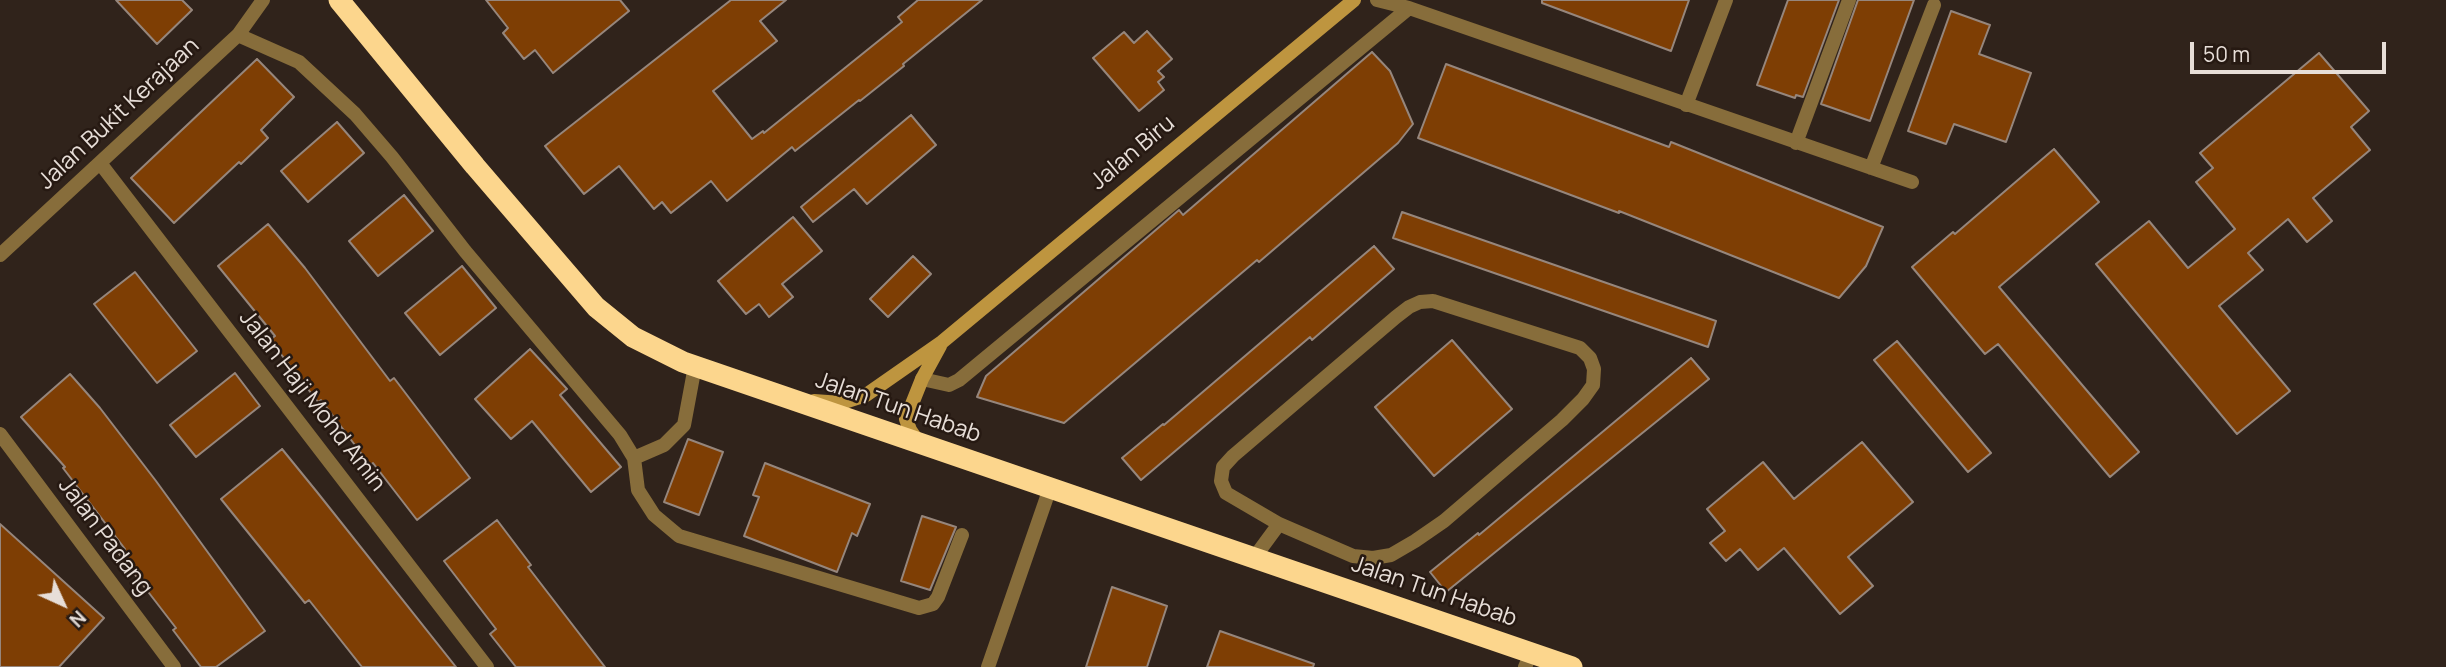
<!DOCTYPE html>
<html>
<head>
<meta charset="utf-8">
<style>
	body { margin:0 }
	#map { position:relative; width:2446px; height:667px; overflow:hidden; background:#30231b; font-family:Manrope,sans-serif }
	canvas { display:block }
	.north { position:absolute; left:28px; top:569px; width:70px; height:70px; -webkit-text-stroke:5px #261912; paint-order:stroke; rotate:135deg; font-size:19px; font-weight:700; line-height:28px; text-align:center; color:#e7ded8 }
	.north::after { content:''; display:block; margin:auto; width:24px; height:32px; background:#e7ded8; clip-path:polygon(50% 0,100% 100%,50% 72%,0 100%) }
	.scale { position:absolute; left:2190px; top:42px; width:196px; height:32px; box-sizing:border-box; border:4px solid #e7ded8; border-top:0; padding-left:9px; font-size:21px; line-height:24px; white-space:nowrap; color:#e7ded8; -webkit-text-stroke:5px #261912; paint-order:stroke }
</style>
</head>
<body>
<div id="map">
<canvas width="2446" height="667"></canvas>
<div class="north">N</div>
<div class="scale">50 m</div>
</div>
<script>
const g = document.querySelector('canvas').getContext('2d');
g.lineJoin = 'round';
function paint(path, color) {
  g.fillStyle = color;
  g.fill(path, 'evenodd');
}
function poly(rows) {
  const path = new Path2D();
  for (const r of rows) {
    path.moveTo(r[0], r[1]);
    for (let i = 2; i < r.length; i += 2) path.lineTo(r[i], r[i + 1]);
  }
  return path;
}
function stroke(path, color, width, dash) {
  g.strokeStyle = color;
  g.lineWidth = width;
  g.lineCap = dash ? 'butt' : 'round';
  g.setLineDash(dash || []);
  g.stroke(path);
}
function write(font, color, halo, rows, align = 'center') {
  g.font = font + ' Manrope,sans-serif';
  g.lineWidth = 5;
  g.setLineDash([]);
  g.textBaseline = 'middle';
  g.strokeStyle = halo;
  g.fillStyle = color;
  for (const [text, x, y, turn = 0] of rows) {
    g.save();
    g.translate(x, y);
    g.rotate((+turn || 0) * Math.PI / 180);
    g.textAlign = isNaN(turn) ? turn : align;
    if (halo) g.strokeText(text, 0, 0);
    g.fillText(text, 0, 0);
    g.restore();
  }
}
const building = poly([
	[116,0,182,0,192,10,157,44,116,0],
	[486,0,620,0,629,11,553,73,535,50,524,59,503,33,508,28,486,0],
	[731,0,786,0,760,21,777,41,713,91,752,139,763,131,764,133,902,22,898,17,918,0,982,0,903,64,904,66,860,101,859,100,795,151,792,147,727,201,711,181,671,213,662,202,654,209,619,166,584,194,545,146,731,0],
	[1542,0,1689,0,1671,51,1542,3,1542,0],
	[1788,0,1839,0,1803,97,1796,95,1795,98,1757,85,1788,0],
	[1858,0,1914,0,1870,121,1821,104,1858,0],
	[1951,11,1990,25,1979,54,2031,73,2006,142,1954,124,1946,144,1908,131,1951,11],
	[1147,31,1172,59,1158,71,1164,77,1158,82,1164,90,1139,111,1093,58,1124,32,1134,43,1147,31],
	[1372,52,1390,71,1413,124,1398,143,1259,262,1257,260,1064,423,977,397,986,376,1179,210,1183,215,1372,52],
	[2319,53,2369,111,2351,127,2370,150,2313,198,2332,221,2307,242,2288,219,2248,253,2263,270,2219,306,2290,391,2237,434,2096,264,2149,221,2188,268,2235,229,2196,182,2213,168,2200,153,2319,53],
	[257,59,294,97,261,130,268,138,241,164,239,162,174,223,131,178,257,59],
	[1446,64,1669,147,1671,142,1883,227,1866,266,1839,298,1619,211,1619,213,1418,138,1446,64],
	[911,115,936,145,867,204,854,189,813,222,801,207,911,115],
	[337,122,364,153,308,202,281,171,337,122],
	[2054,149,2099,202,1999,287,2139,452,2110,477,1998,344,1985,354,1912,267,1953,232,1955,234,2054,149],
	[404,195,433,231,378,276,349,241,404,195],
	[1402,212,1716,321,1708,347,1393,238,1402,212],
	[793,217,822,251,782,284,793,297,769,317,759,304,746,314,718,281,793,217],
	[268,224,305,268,390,381,394,378,470,478,417,520,373,463,370,465,321,400,318,402,270,340,275,336,218,266,268,224],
	[1374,246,1394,269,1312,340,1310,337,1141,480,1122,458,1163,424,1164,425,1374,246],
	[913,256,931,274,888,317,870,299,913,256],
	[462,266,496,308,440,355,405,313,462,266],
	[135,272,197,351,157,383,94,304,135,272],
	[1452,340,1512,409,1434,476,1375,407,1452,340],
	[1897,341,1991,453,1968,472,1874,360,1897,341],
	[530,349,567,389,560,395,621,467,591,492,532,421,511,439,475,399,530,349],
	[1691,358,1709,379,1446,592,1430,572,1478,533,1479,535,1691,358],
	[235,373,260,406,196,457,170,425,235,373],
	[70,374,100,408,156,481,265,631,216,667,201,667,173,630,176,628,119,554,125,549,63,468,65,467,21,417,70,374],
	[688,439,723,452,699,515,664,502,688,439],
	[1862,442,1913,502,1848,557,1873,586,1840,614,1784,548,1758,570,1740,549,1726,561,1710,543,1725,531,1707,509,1763,462,1794,499,1862,442],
	[282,449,317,492,456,667,362,667,309,600,305,603,221,499,282,449],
	[765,463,870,504,857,536,852,533,837,572,744,536,759,497,753,495,765,463],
	[922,516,956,527,930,590,901,581,922,516],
	[497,520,531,565,528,567,605,667,516,667,490,634,496,629,444,561,497,520],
	[0,524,104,618,59,667,0,667,0,524],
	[1112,587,1167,606,1147,667,1086,667,1112,587],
	[1220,631,1314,664,1313,667,1207,667,1220,631]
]);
paint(building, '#7e3e04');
stroke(building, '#96867c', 2);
stroke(poly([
	[1377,0,1409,8,1912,182],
	[238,35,299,62,355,114,392,157,465,251,620,435,634,458,638,490,654,515,679,536,919,608,933,604,938,597,962,535],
	[1686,105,1726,0],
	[1796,143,1849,0],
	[100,163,487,667],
	[1871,168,1934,5],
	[0,255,238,35,263,0],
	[1433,301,1580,348,1590,358,1594,369,1593,385,1583,399,1562,420,1444,521,1415,541,1391,555,1373,558,1353,556,1279,524,1226,493,1221,481,1223,467,1233,456,1396,317,1409,307,1420,302,1433,301],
	[922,379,949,385,959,380,1409,8],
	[0,434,174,667],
	[634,458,664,445,684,425,695,366],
	[1254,558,1279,524],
	[988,667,1050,488],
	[1525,667,1531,653]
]), '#876d3b', 14);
stroke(poly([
	[814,401,841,403,866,395,942,342,1354,0],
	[919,443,910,430,906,419,922,379,940,346]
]), '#be953f', 14);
stroke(poly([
	[339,0,475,166,596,307,633,337,683,362,1572,667]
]), '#fcd68d', 21);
write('23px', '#e7ded8', '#261912', [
	["Jalan Bukit Kerajaan",119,114,-43],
	["Jalan Biru",1133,153,-40],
	["Jalan Haji Mohd Amin",312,401,52],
	["Jalan Tun Habab",898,408,19],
	["Jalan Padang",105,537,53],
	["Jalan Tun Habab",1434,592,19]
]);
</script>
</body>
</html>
